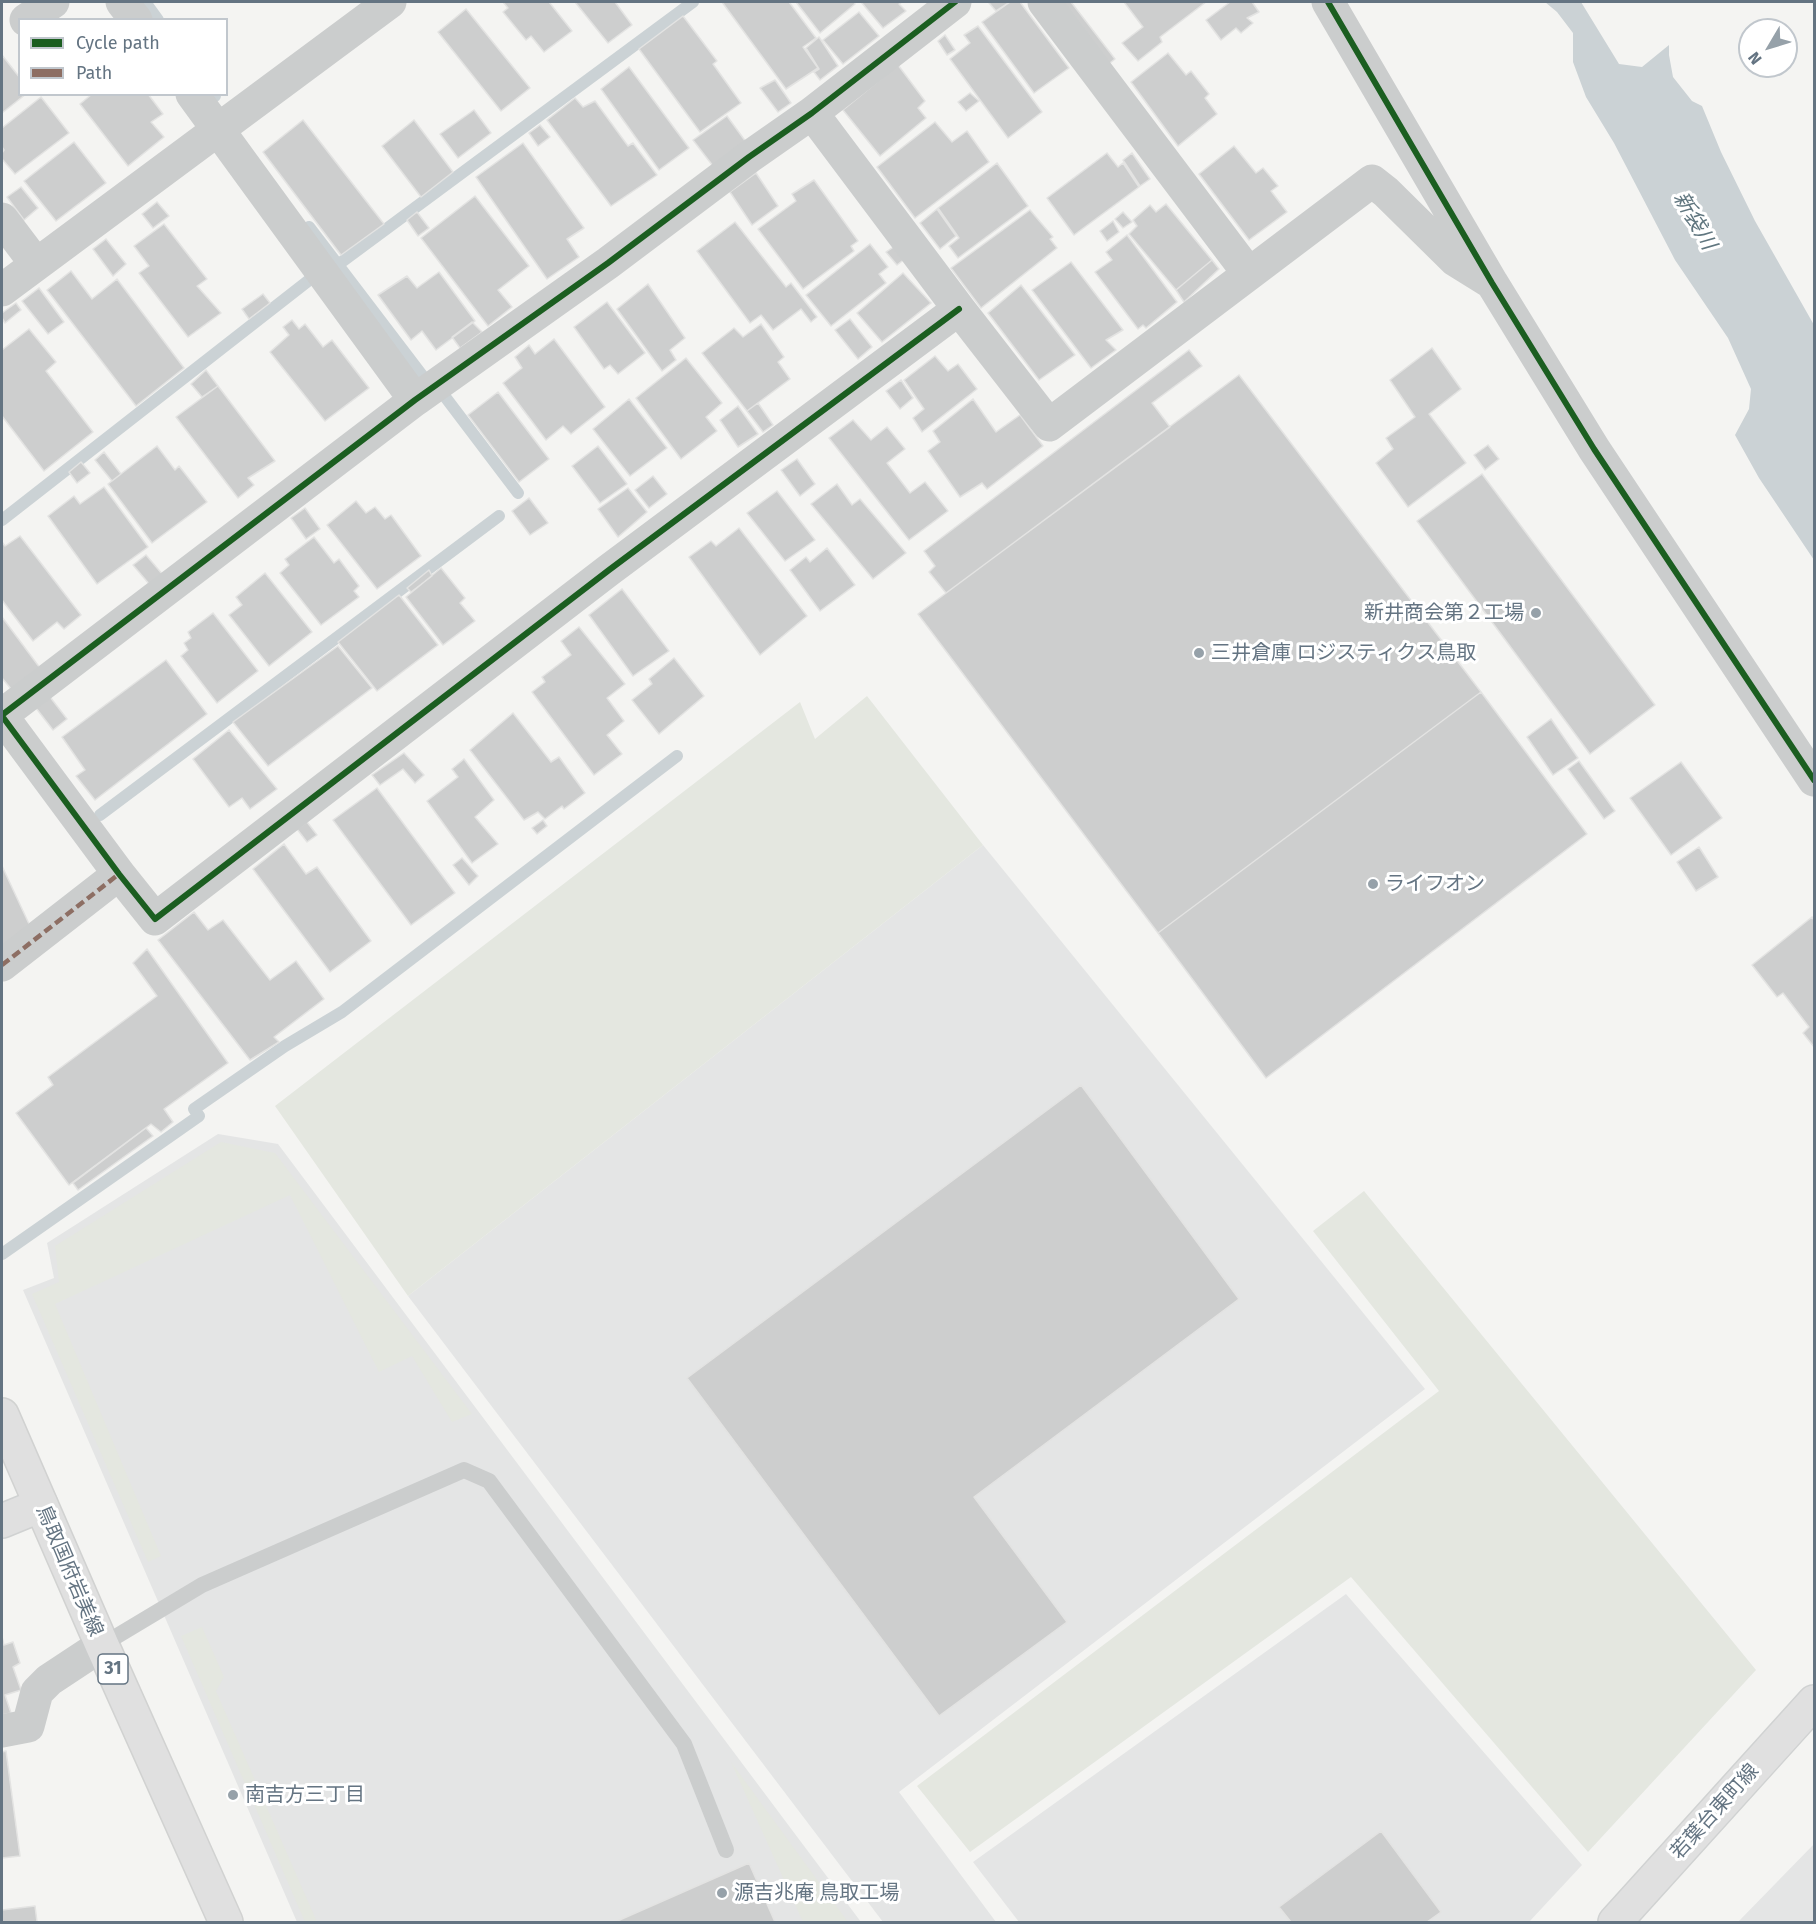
<!DOCTYPE html>
<html>
<head>
<meta charset="utf-8">
<style>
	body { margin:0 }
	#map { position:relative; width:1816px; height:1924px; overflow:hidden; background:#f4f4f2; font-family:"Fira Sans",sans-serif }
	canvas { display:block }
	.frame { position:absolute; inset:0; border:3px solid #647482; pointer-events:none }
	.legend { position:absolute; left:18px; top:18px; width:210px; height:78px; box-sizing:border-box; background:#fff; border:2px solid #c1c7cd; margin:0; padding:8px 10px; list-style:none; font-size:18px; color:#647482 }
	.legend li { display:flex; align-items:center; gap:12px; height:30px }
	.legend b { width:30px; border:2px solid #c1c7cd }
	.north { position:absolute; left:1738px; top:18px; width:60px; height:60px; box-sizing:border-box; background:#fff; border:2px solid #c1c7cd; border-radius:50%; rotate:232deg; font-size:16px; font-weight:700; line-height:24px; text-align:center; color:#647482 }
	.north::after { content:''; display:block; margin:auto; width:21px; height:27px; background:#96a1a9; clip-path:polygon(50% 0,100% 100%,50% 72%,0 100%) }
</style>
</head>
<body>
<div id="map">
<canvas width="1816" height="1924"></canvas>
<div class="frame"></div>
<ul class="legend">
<li><b style="height:8px;background:#1b5e20"></b>Cycle path</li>
<li><b style="height:8px;background:#8d6e63"></b>Path</li>
</ul>
<div class="north">N</div>
</div>
<script>
const g = document.querySelector('canvas').getContext('2d');
g.lineJoin = 'round';
function paint(path, color) {
  g.fillStyle = color;
  g.fill(path, 'evenodd');
}
function poly(rows) {
  const path = new Path2D();
  for (const r of rows) {
    path.moveTo(r[0], r[1]);
    for (let i = 2; i < r.length; i += 2) path.lineTo(r[i], r[i + 1]);
  }
  return path;
}
function stroke(path, color, width, dash) {
  g.strokeStyle = color;
  g.lineWidth = width;
  g.lineCap = dash ? 'butt' : 'round';
  g.setLineDash(dash || []);
  g.stroke(path);
}
function write(font, color, halo, rows, align = 'center') {
  g.font = font + ' "Fira Sans","Noto Sans JP",sans-serif';
  g.lineWidth = 6;
  g.setLineDash([]);
  g.textBaseline = 'middle';
  g.strokeStyle = halo;
  g.fillStyle = color;
  for (const [text, x, y, turn = 0] of rows) {
    g.save();
    g.translate(x, y);
    g.rotate((+turn || 0) * Math.PI / 180);
    g.textAlign = isNaN(turn) ? turn : align;
    if (halo) g.strokeText(text, 0, 0);
    g.fillText(text, 0, 0);
    g.restore();
  }
}
paint(poly([
	[983,845,1425,1389,899,1792,996,1922,883,1922,408,1296],
	[218,1134,278,1144,861,1922,297,1922,23,1290,54,1278,47,1243],
	[1346,1594,1582,1865,1529,1922,1019,1922,973,1862],
	[1814,1844,1814,1922,1738,1922]
]), '#e4e5e5');
paint(poly([
	[867,696,983,845,408,1296,275,1106,800,702,815,739],
	[221,1142,275,1153,472,1414,452,1422,412,1356,379,1372,290,1195,55,1304,161,1556,148,1562,32,1294,59,1282,55,1246],
	[1364,1191,1756,1670,1588,1852,1351,1577,970,1852,917,1786,1439,1391,1313,1231],
	[202,1627,224,1677,216,1691,317,1922,305,1922,181,1636],
	[731,1762,848,1922,803,1922]
]), '#e4e7e0');
paint(poly([
	[1545,2,1581,2,1619,64,1642,67,1669,45,1669,55,1673,77,1692,101,1702,106,1721,152,1755,221,1814,325,1814,560,1759,478,1735,435,1749,409,1751,389,1728,338,1675,260,1614,143,1586,97,1573,62,1573,33,1557,12]
]), '#cbd2d5');
stroke(poly([
	[145,2,158,20],
	[213,94,215,96],
	[309,227,424,378],
	[343,261,693,2],
	[446,398,518,493],
	[2,520,308,281],
	[100,815,499,516],
	[2,1254,199,1116,194,1109,285,1046,342,1012,677,756]
]), '#cbd2d5', 12);
const building = poly([
	[503,2,549,2,572,31,544,52,531,36,526,40,503,12,508,8,503,2],
	[575,2,615,2,632,25,608,43,575,2],
	[722,2,789,2,816,38,803,47,818,68,786,89,722,2],
	[796,2,854,2,855,4,820,33,796,2],
	[861,2,902,2,899,4,906,11,883,28,861,2],
	[991,2,1010,2,996,11,989,3,991,2],
	[1010,2,1020,2,1069,68,1034,93,982,22,1010,2],
	[1058,2,1071,2,1115,59,1106,66,1058,2],
	[1124,2,1206,2,1160,37,1162,42,1138,61,1122,43,1143,27,1124,2],
	[1230,2,1252,2,1259,12,1247,18,1253,23,1241,33,1236,28,1221,40,1206,20,1230,2],
	[466,9,530,88,501,111,438,32,466,9],
	[859,12,879,36,843,64,823,40,859,12],
	[683,16,717,61,713,64,741,103,700,132,639,49,683,16],
	[978,26,1042,112,1008,138,950,59,970,43,964,35,978,26],
	[945,35,955,50,947,55,938,41,945,35],
	[819,37,838,66,820,80,814,72,819,69,806,48,819,37],
	[1168,53,1186,75,1191,71,1209,94,1205,98,1217,114,1178,146,1131,82,1168,53],
	[2,55,20,78,20,94,26,94,2,113,2,55],
	[898,65,925,101,918,108,926,118,880,156,843,110,898,65],
	[629,67,689,148,659,170,601,89,629,67],
	[775,80,791,103,778,112,760,88,775,80],
	[970,93,979,101,966,111,958,102,970,93],
	[92,94,148,94,163,114,151,122,164,137,128,166,80,104,92,94],
	[41,97,69,133,15,174,2,159,2,153,4,150,2,147,2,128,41,97],
	[575,98,583,107,595,101,628,146,633,143,657,175,611,206,547,120,575,98],
	[474,110,491,133,458,158,440,134,474,110],
	[727,116,746,142,713,166,693,140,727,116],
	[303,120,384,224,341,255,263,152,303,120],
	[414,120,453,172,421,197,382,146,414,120],
	[935,122,952,142,967,131,989,162,915,218,877,167,935,122],
	[540,125,550,137,538,146,529,133,540,125],
	[74,142,106,183,56,221,24,181,74,142],
	[523,143,584,228,567,239,579,257,547,279,476,177,523,143],
	[1234,146,1256,173,1263,168,1278,186,1271,191,1287,212,1249,240,1199,174,1234,146],
	[1107,153,1118,167,1123,163,1139,187,1074,235,1047,198,1107,153],
	[1132,153,1150,179,1140,186,1123,160,1132,153],
	[997,163,1028,206,958,258,949,246,959,238,938,208,997,163],
	[756,173,778,206,752,225,730,192,756,173],
	[814,180,858,241,851,246,854,251,803,289,758,229,796,201,792,194,814,180],
	[21,187,38,208,24,220,7,197,21,187],
	[475,196,529,266,498,290,512,307,488,326,421,238,475,196],
	[157,202,169,216,153,228,142,214,157,202],
	[1166,204,1212,260,1176,290,1129,234,1137,226,1133,220,1150,205,1156,212,1166,204],
	[937,209,956,236,940,249,920,223,937,209],
	[1030,210,1053,237,1050,239,1057,248,981,308,951,268,1030,210],
	[417,212,429,228,418,236,407,220,417,212],
	[1123,212,1132,222,1123,228,1115,219,1123,212],
	[1113,221,1119,232,1107,241,1100,231,1113,221],
	[735,222,786,287,791,283,817,317,811,322,801,309,773,330,761,315,750,323,697,251,735,222],
	[164,224,207,279,197,286,221,313,188,337,139,273,149,266,134,246,164,224],
	[1127,235,1177,302,1146,328,1143,325,1138,329,1095,272,1112,260,1106,252,1127,235],
	[106,239,126,264,113,276,93,249,106,239],
	[870,244,888,267,879,274,886,283,831,326,806,295,870,244],
	[895,246,906,258,897,265,886,252,895,246],
	[1212,260,1219,269,1184,302,1176,290,1212,260],
	[1071,262,1123,330,1106,340,1116,350,1091,368,1032,290,1071,262],
	[71,271,92,299,117,279,184,368,136,406,47,290,71,271],
	[439,272,475,321,436,350,422,331,411,340,378,295,407,276,417,288,439,272],
	[903,273,931,303,882,342,857,313,903,273],
	[648,284,685,338,670,350,676,360,662,371,617,309,648,284],
	[1021,285,1075,355,1039,380,988,313,1021,285],
	[39,288,64,322,48,334,22,301,39,288],
	[263,294,270,303,249,319,242,309,263,294],
	[607,302,645,353,618,374,610,365,604,369,574,327,607,302],
	[16,303,21,310,5,323,2,318,2,313,16,303],
	[850,319,872,347,858,359,835,330,850,319],
	[292,320,299,329,305,324,323,347,332,340,369,388,325,421,270,352,289,335,283,327,292,320],
	[472,322,482,332,460,348,452,337,472,322],
	[761,324,784,357,778,362,790,379,747,411,702,353,734,328,743,337,761,324],
	[29,329,56,362,46,371,93,432,44,471,2,416,2,350,29,329],
	[554,339,605,407,571,434,563,426,546,440,503,383,522,368,515,357,529,345,535,354,554,339],
	[1432,348,1461,389,1429,414,1466,463,1408,507,1376,463,1393,449,1386,438,1415,417,1390,380,1432,348],
	[1189,350,1202,366,1152,403,1170,427,946,593,929,572,935,566,924,551,1189,350],
	[935,356,948,371,958,364,977,389,922,432,913,418,924,409,904,380,935,356],
	[686,358,722,403,706,417,717,431,681,459,636,398,686,358],
	[206,370,218,386,202,397,191,384,206,370],
	[1239,375,1481,692,1158,933,918,614,1239,375],
	[901,380,913,398,900,409,886,391,901,380],
	[218,386,275,461,248,478,254,485,238,498,176,417,218,386],
	[498,392,549,459,519,482,468,415,498,392],
	[629,399,667,448,630,476,593,429,629,399],
	[973,399,996,432,1020,415,1043,446,987,489,982,483,960,497,928,451,940,442,933,431,973,399],
	[758,403,773,425,763,432,747,411,758,403],
	[738,406,758,434,738,447,720,420,738,406],
	[853,420,871,440,887,427,905,449,887,463,910,493,925,482,948,511,909,540,829,438,853,420],
	[1488,445,1499,459,1485,470,1474,455,1488,445],
	[157,446,175,470,179,466,207,502,152,543,108,484,157,446],
	[598,446,627,484,600,503,572,466,598,446],
	[104,452,121,474,112,481,95,460,104,452],
	[797,459,815,484,800,496,781,470,797,459],
	[81,462,90,473,77,483,69,472,81,462],
	[1482,474,1655,705,1590,754,1417,521,1482,474],
	[653,476,667,494,649,508,635,490,653,476],
	[837,484,852,505,860,499,906,553,873,579,811,504,837,484],
	[104,487,148,547,97,584,48,516,74,496,80,504,104,487],
	[628,488,647,512,618,537,598,509,628,488],
	[777,491,815,540,785,561,747,513,777,491],
	[529,498,548,523,530,535,512,511,529,498],
	[356,501,366,513,375,507,385,519,391,515,421,556,377,589,327,525,356,501],
	[305,508,320,529,306,539,291,518,305,508],
	[739,528,807,616,760,655,689,557,711,541,716,546,739,528],
	[20,536,81,615,64,629,57,622,33,641,2,600,2,542,5,546,20,536],
	[314,537,334,563,339,559,359,586,354,591,359,597,321,625,280,573,289,565,285,559,314,537],
	[827,548,855,585,820,611,790,570,806,557,810,562,827,548],
	[146,555,163,575,150,585,133,565,146,555],
	[441,568,465,598,460,603,475,621,443,645,406,597,441,568],
	[429,570,432,576,411,592,407,588,429,570],
	[265,573,312,632,269,666,229,615,242,605,236,597,265,573],
	[622,589,669,651,633,676,589,615,622,589],
	[399,595,438,645,377,691,338,642,399,595],
	[213,613,258,671,217,703,181,656,188,650,184,643,191,638,188,632,213,613],
	[2,617,40,668,12,690,2,678,2,617],
	[579,627,625,684,607,698,624,721,607,735,622,754,594,775,532,692,545,682,542,677,571,655,561,641,579,627],
	[338,646,372,688,268,766,233,722,338,646],
	[674,658,704,696,659,734,632,700,652,684,649,679,674,658],
	[166,660,207,714,95,800,76,776,85,770,62,737,166,660],
	[1481,692,1587,834,1266,1078,1158,933,1481,692],
	[50,697,67,719,53,730,36,708,50,697],
	[513,713,551,762,559,757,585,793,564,809,562,806,545,819,538,812,524,820,470,750,513,713],
	[1551,719,1578,758,1553,775,1527,737,1551,719],
	[229,730,277,789,250,809,242,798,229,807,193,759,229,730],
	[404,753,424,775,415,783,403,769,380,785,372,775,404,753],
	[464,759,494,800,475,817,498,844,472,863,427,801,458,777,452,769,464,759],
	[1579,761,1615,811,1604,819,1568,769,1579,761],
	[1681,762,1722,818,1671,855,1630,798,1681,762],
	[377,788,455,893,411,925,333,820,377,788],
	[543,820,547,826,537,834,532,828,543,820],
	[307,822,317,835,307,842,297,829,307,822],
	[284,844,306,874,317,867,371,941,330,972,253,869,284,844],
	[1699,847,1718,877,1696,891,1677,862,1699,847],
	[462,858,478,876,469,885,453,865,462,858],
	[2,866,30,926,2,948,2,866],
	[194,912,208,930,223,920,270,980,296,961,324,999,274,1037,279,1042,250,1060,158,940,194,912],
	[1812,917,1814,920,1814,1047,1803,1033,1809,1027,1783,993,1777,997,1752,965,1812,917],
	[147,949,228,1063,164,1109,173,1122,161,1132,151,1124,69,1185,16,1113,53,1085,48,1077,157,996,133,963,147,949],
	[1081,1085,1239,1299,974,1497,1067,1622,939,1716,687,1378,1081,1085],
	[146,1128,153,1136,78,1190,73,1183,146,1128],
	[2,1637,4,1645,13,1642,20,1663,13,1667,21,1690,5,1695,11,1713,2,1715,2,1637],
	[6,1751,20,1856,2,1858,2,1752,6,1751],
	[1381,1831,1441,1912,1427,1922,1291,1922,1279,1907,1381,1831],
	[749,1863,775,1922,615,1922,749,1863],
	[35,1906,37,1922,2,1922,2,1910,35,1906]
]);
paint(building, '#cdcece');
stroke(building, '#e3e3e2', 1.5);
const secondary = poly([
	[2,1521,41,1505],
	[1615,1922,1814,1702]
]);
const primary = poly([
	[2,1415,102,1645,226,1922]
]);
stroke(secondary, '#d0d2d2', 36);
stroke(primary, '#d1d2d1', 36);
stroke(poly([
	[102,1645,202,1585,464,1470,489,1481,684,1744,726,1850]
]), '#cbcdcd', 16);
stroke(poly([
	[122,2,136,20],
	[1044,2,1249,274],
	[1328,2,1492,283,1594,449,1814,780],
	[26,20,53,2],
	[192,94,415,400],
	[812,113,959,309,1049,425,1372,181,1386,192,1455,260,1492,283],
	[2,219,36,264],
	[2,290,390,2],
	[2,715,415,400,608,263,749,157,812,113,955,2],
	[2,716,119,874,155,919,609,570,959,309],
	[2,965,119,874],
	[2,1731,28,1726,37,1692,49,1680,102,1645]
]), '#cbcdcd', 33);
stroke(secondary, '#e0e0e0', 33);
stroke(primary, '#e0e0e0', 33);
stroke(poly([
	[2,965,119,874]
]), '#8d6e63', 4.5, [9, 4.5]);
stroke(poly([
	[1328,2,1492,283,1594,449,1814,780],
	[2,715,415,400,608,263,749,157,812,113,955,2],
	[2,716,119,874,155,919,609,570,959,309]
]), '#1b5e20', 6);
for (const [x, y, r, color] of [
	[1536,613,6,"#96a1a9"],
	[1199,653,6,"#96a1a9"],
	[1373,884,6,"#96a1a9"],
	[233,1795,6,"#96a1a9"],
	[722,1893,6,"#96a1a9"]
]) {
  const dot = new Path2D();
  dot.arc(x, y, r, 0, 2 * Math.PI);
  g.fillStyle = color;
  g.fill(dot);
  stroke(dot, '#fff', 2);
}
for (const [x, y, w] of [
	[113,1669,30]
]) {
  const box = new Path2D();
  box.roundRect(x - w / 2, y - 15, w, 30, 4.5);
  g.fillStyle = '#fff';
  g.fill(box);
  stroke(box, '#647482', 1.5);
}
write('bold 18px', '#647482', null, [
	["31",113,1669]
]);
write('20px', '#647482', '#fff', [
	["新井商会第２工場",1524,613,"right"],
	["三井倉庫 ロジスティクス鳥取",1211,653],
	["ライフオン",1385,884],
	["南吉方三丁目",245,1795],
	["源吉兆庵 鳥取工場",734,1893]
], 'left');
write('20px', '#647482', '#fff', [
	["鳥取国府岩美線",69,1571,67],
	["若葉台東町線",1715,1812,-48]
]);
write('italic 21px', '#60767f', '#fff', [
	["新袋川",1694,221,60]
]);
</script>
</body>
</html>
